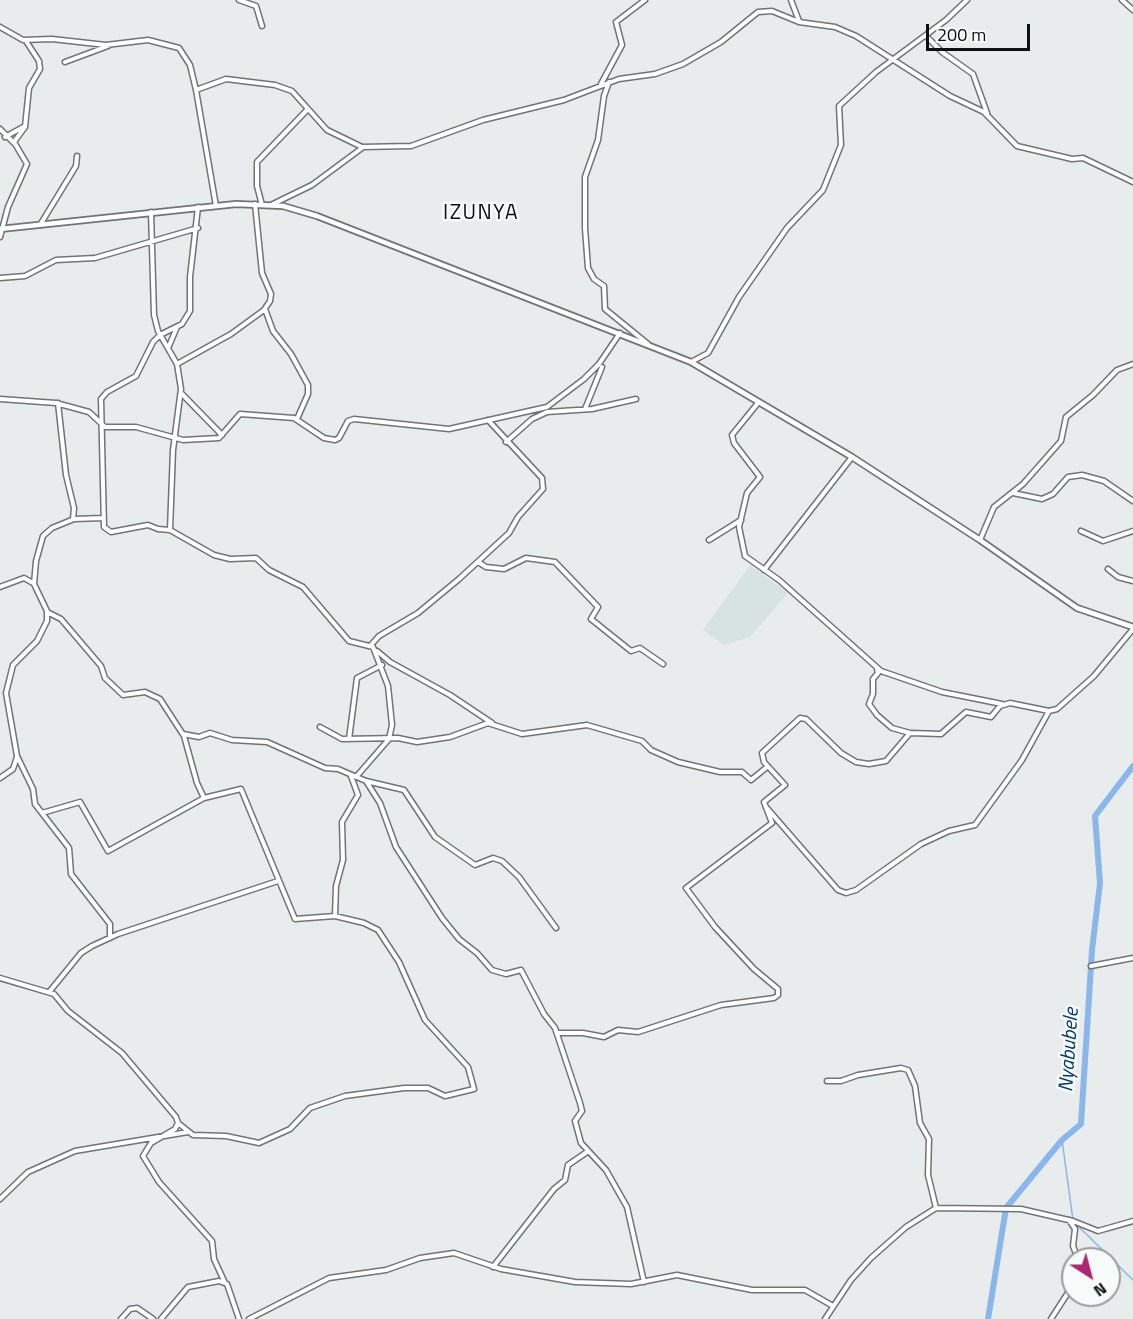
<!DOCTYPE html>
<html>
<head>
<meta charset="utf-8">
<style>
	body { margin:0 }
	#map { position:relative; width:1133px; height:1319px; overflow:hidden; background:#e8ecec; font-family:"Titillium Web",sans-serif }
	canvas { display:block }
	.north { position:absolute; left:1061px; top:1247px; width:60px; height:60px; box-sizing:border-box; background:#f6faf9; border:2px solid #999c9b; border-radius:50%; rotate:144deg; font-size:16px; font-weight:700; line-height:24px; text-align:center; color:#0e100f }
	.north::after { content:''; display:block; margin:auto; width:21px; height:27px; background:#ac2770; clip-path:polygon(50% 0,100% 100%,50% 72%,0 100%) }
	.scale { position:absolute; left:926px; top:24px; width:104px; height:27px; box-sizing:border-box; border:3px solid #0e100f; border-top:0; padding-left:8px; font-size:18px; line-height:21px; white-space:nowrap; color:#0e100f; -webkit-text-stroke:4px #f6faf9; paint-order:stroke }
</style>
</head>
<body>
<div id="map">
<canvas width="1133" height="1319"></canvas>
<div class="north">N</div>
<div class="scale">200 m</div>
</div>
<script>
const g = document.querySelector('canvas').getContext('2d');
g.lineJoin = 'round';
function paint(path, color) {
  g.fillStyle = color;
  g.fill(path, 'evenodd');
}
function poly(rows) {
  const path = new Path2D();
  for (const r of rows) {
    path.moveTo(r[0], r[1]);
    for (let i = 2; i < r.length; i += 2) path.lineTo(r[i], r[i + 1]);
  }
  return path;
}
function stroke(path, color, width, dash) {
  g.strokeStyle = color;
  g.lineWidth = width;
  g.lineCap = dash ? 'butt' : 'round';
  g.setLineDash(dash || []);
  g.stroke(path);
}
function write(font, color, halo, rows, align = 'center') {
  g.font = font + ' "Titillium Web",sans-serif';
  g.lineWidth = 5;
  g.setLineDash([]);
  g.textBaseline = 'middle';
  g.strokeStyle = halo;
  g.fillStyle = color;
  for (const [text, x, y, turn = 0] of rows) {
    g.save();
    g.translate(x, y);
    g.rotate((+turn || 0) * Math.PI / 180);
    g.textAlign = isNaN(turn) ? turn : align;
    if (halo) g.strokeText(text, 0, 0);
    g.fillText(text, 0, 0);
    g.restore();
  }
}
paint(poly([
	[750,565,788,593,750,637,724,645,703,630]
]), '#d6e3e1');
stroke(poly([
	[1062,1140,1073,1220],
	[1076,1224,1133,1280]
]), '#8ab6ea', 1.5);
stroke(poly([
	[988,1319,1006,1208,1062,1140,1081,1124,1092,950,1100,883,1095,816,1133,766]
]), '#8ab6ea', 6);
const minor = poly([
	[239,0,256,6,262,26],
	[791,0,799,21],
	[1122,0,1133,10],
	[0,27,23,40,52,39,106,45,148,40,179,48,190,65,196,90,216,206],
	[926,36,942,52,973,74,987,113],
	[65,62,108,46],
	[609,82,604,96,598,140,585,177,585,228,588,268,594,279,604,286,605,309,648,344],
	[601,84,622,45,616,22,645,0],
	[196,90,226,79,275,85,292,91,327,130,362,147,411,146,483,120,564,100,619,79,655,74,683,64,721,42,758,12,772,11,799,22,835,27,856,36,950,96,984,112,1017,146,1072,159,1083,158,1133,182],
	[0,129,14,143],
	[5,137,25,126],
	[262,205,257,186,257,162,307,110],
	[271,205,312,185,362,148],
	[198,207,190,277,190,311,182,324,160,335,153,342,136,376,107,392,101,399,104,527,111,532,148,525,158,529,170,530,214,555,230,559,256,558,269,570,303,587,349,641,373,647,388,686,392,725,389,739,356,777],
	[151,212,154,315,158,331,177,364,181,389,173,450,170,530],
	[40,225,76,166,77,156],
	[0,237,8,207,27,164,14,142,25,127,29,88,40,69,39,61,26,41],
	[0,278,25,276,56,260,95,258,198,228],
	[265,309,273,331,291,354,308,385,308,394,297,419],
	[169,346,177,327],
	[691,362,708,353,739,297,787,228,823,190,841,145,839,106,876,72,946,20,967,0],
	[177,364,231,334,264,310,270,301,271,294,262,273,255,204],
	[181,393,222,435],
	[0,399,56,403,89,412,105,427,136,427,183,440,219,438,240,414,294,418,324,438,335,440,339,438,348,421,354,419,449,429,547,407,584,379,599,364,620,333],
	[58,403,66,475,74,508,73,519],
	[758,403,732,435,734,443,760,477,747,493,739,527,745,556,779,580,881,671,942,692,1002,704],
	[585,409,602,367],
	[506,442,532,419,547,412,592,409,636,399],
	[1013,493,1042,499,1053,494,1068,477,1082,475,1104,481,1133,501],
	[103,518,74,519,52,528,43,536,36,561,34,584,47,611,47,621,37,641,13,665,6,693,17,756,33,789,35,804,69,848,71,874,110,924,110,938],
	[1081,531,1103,541,1133,531],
	[709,540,741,520],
	[980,540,994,507,1023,484,1061,441,1066,417,1093,395,1117,370,1133,364],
	[478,562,486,567,504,569,526,558,555,562,598,607,591,619,631,651,640,648,663,664],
	[1108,569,1118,577,1133,581],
	[764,570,852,457],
	[0,587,24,578,33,583],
	[47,612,61,619,101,666,105,678,123,695,145,692,160,699,184,736,197,783,204,798],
	[371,645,379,636,418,613,459,579,509,533,518,517,543,489,542,478,488,420],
	[377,651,390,662,450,695,492,723],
	[877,669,878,673,873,679,873,694,869,704,877,715,892,728,910,733],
	[320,727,342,739,398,738,417,742,450,737,488,723,522,734,587,725,642,741,651,750,678,762,720,772,742,772,751,780,767,767],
	[183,734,199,737,210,733,232,740,267,742,325,768,338,769,366,781,404,790,435,837,475,865,493,858,502,861,519,877,556,928],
	[349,739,357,678,382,665],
	[0,778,13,769,17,757],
	[366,781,380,803,396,847,442,918,459,939,477,953,492,970,506,974,521,970,544,1014,555,1028,580,1103,582,1111,575,1121,581,1143,606,1170,627,1207,644,1282],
	[766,807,838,890,846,893,856,890,921,844,949,831,975,825,1022,760,1049,711],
	[42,813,80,802,108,851,204,798,241,789,295,919,335,916,364,923,378,930,399,962,425,1020,468,1067,474,1089,445,1096,428,1088,404,1088,345,1096,310,1108,290,1129,259,1143,226,1136,193,1135,178,1123],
	[335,916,336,886,343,860,342,822,358,795,351,776],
	[1091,966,1133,958],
	[0,978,54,994,68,1011,122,1053,176,1117,178,1123,175,1129,151,1143,143,1156,159,1182,212,1241,214,1259,225,1283],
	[50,991,81,953,92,946,118,934,278,881],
	[558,1033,583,1033,604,1037,618,1030,638,1032,721,1005,774,998,778,995,778,989,754,969,715,927,686,888,772,823,764,802,785,785,764,762,762,753,800,718,806,719,841,753,856,762,869,764,886,761,910,733,941,734,966,712,991,717,1000,706,1010,703,1049,711,1057,709,1094,676,1133,629],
	[827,1081,841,1081,858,1075,901,1068,908,1070,915,1086,920,1123,929,1139,928,1175,936,1208],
	[0,1199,28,1172,75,1151,188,1132],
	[1069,1220,1075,1229,1073,1246,1078,1259],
	[493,1267,554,1189,565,1180,568,1165,587,1152],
	[121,1319,130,1309,137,1308,153,1319],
	[161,1319,188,1287,219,1281,227,1284,239,1319],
	[249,1319,329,1278,386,1270,420,1258,454,1253,501,1269,575,1282,631,1284,677,1275,752,1290,805,1290,833,1306],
	[825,1319,851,1280,871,1258,906,1227,936,1208,1021,1209,1073,1221,1098,1231,1133,1221],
	[1051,1319,1073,1285]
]);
const tertiary = poly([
	[0,229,236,204,283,206,317,216,691,362,852,457,980,540,1077,608,1133,627]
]);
stroke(minor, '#707473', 7);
stroke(tertiary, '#707473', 8);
stroke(minor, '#fff', 4);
stroke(tertiary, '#fff', 4.5);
write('italic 20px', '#043563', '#f6faf9', [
	["Nyabubele",1070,1050,-86]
]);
g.letterSpacing = '1.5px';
write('21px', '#0e100f', '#f6faf9', [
	["IZUNYA",481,214]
]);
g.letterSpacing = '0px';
</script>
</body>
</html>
